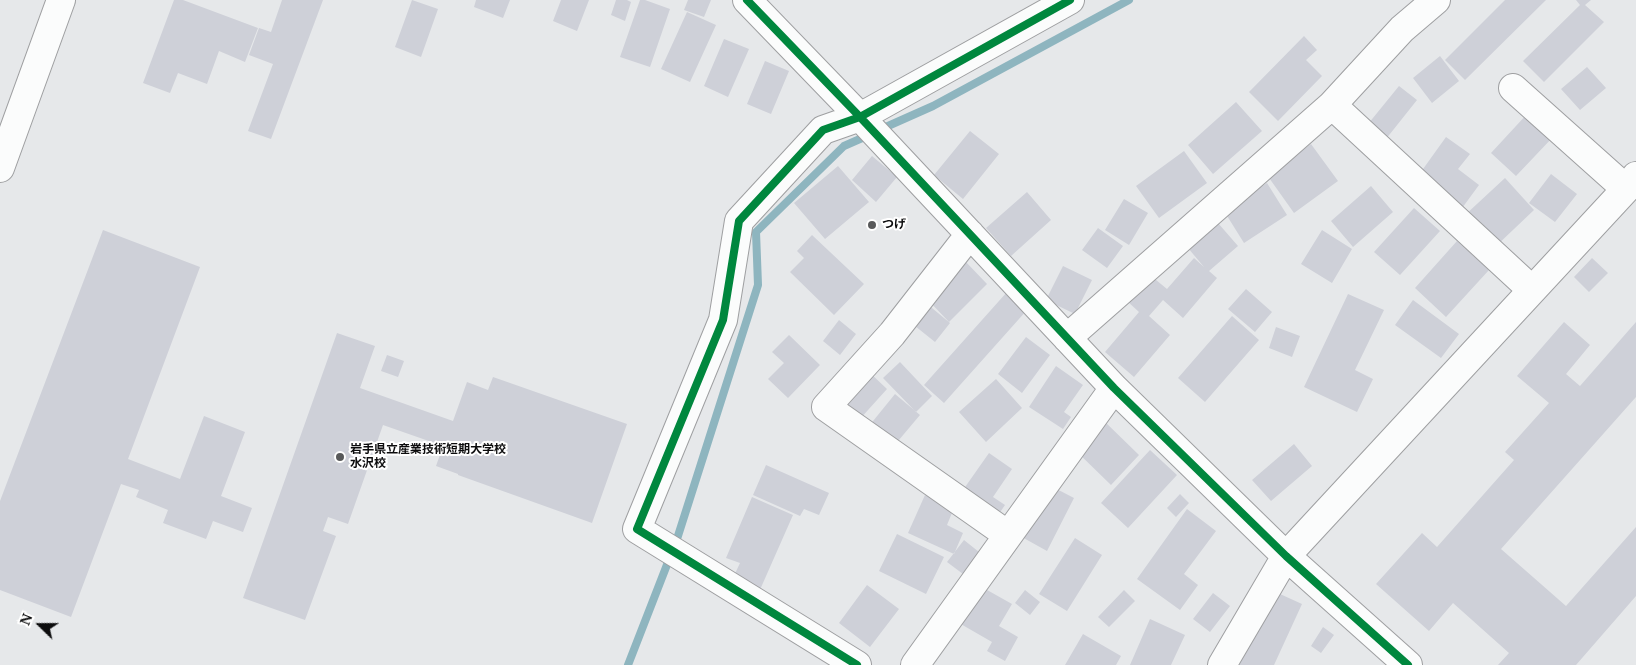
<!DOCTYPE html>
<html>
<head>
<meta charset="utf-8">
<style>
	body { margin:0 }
	#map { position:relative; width:1636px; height:665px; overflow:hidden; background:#e6e8ea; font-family:"Noto Serif",serif }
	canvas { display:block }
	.north { position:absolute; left:15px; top:600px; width:50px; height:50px; -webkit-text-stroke:4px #fff; paint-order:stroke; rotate:292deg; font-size:14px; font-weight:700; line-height:20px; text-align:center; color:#0c0c0d }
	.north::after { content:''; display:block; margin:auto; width:18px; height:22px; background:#0c0c0d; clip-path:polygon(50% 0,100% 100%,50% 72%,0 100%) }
</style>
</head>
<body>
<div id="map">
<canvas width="1636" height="665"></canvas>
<div class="north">N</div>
</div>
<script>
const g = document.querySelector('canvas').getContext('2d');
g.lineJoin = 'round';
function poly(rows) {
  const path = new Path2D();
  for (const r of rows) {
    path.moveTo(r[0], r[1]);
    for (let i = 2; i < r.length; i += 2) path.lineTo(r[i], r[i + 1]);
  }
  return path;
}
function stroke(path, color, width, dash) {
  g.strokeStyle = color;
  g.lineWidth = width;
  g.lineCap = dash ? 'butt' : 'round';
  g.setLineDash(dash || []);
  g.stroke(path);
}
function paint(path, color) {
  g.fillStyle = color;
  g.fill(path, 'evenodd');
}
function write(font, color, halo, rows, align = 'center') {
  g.font = font + ' "Noto Serif","Noto Sans JP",serif';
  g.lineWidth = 4;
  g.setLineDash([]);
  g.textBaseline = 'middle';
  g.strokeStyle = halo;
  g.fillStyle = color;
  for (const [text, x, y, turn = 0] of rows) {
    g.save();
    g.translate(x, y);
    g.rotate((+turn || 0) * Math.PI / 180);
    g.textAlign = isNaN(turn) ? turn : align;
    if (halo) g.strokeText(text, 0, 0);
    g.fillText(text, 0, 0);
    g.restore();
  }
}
stroke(poly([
	[879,130,933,106,1129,0],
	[628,665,677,539,758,285,756,232,844,146,869,135]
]), '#8eb5bf', 8);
paint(poly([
	[174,0,183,0,258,28,245,62,219,51,207,84,178,73,170,93,143,83],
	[282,0,323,0,271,139,248,131,273,64,249,55,259,28,271,32],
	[412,0,438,9,421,57,395,47],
	[476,0,510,0,503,18,474,7],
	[561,0,589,0,577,31,553,21],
	[616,0,627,0,631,2,625,21,611,15],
	[640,0,645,0,670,9,650,67,620,57],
	[688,0,711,0,704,17,684,10],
	[1505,0,1546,0,1465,80,1445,60],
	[1576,0,1591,0,1585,5,1604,22,1544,82,1523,61,1580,5],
	[687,12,716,25,690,82,661,69],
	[1304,36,1317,50,1306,60,1322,76,1278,121,1249,92],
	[724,39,749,49,728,97,704,86],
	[1440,56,1459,81,1432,103,1413,78],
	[765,61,789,71,771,114,747,104],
	[1587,67,1606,88,1580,110,1561,89],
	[1399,86,1417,100,1382,144,1364,129],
	[1236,102,1262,131,1213,174,1188,145],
	[1528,113,1553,137,1516,176,1491,153],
	[970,131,999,154,963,199,934,175],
	[1446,137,1470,154,1458,169,1479,185,1457,215,1413,183],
	[1311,144,1338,181,1294,213,1267,175],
	[1184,151,1207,183,1159,218,1136,186],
	[872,156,897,177,876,202,852,180],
	[838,166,869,202,825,239,794,203],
	[1551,174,1577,194,1555,222,1529,203],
	[1505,178,1534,210,1494,248,1464,216],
	[1267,183,1287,215,1244,243,1224,211],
	[1371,186,1393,212,1353,247,1331,221],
	[1027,192,1051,220,1011,256,986,228],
	[1124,199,1148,213,1129,245,1105,230],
	[1414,208,1440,231,1400,275,1374,252],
	[1218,223,1238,246,1209,271,1217,278,1183,318,1163,300,1149,316,1170,335,1134,377,1105,352,1139,312,1127,301,1150,275,1167,289,1194,258,1204,267,1188,248],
	[1098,228,1123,246,1107,268,1082,250],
	[103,230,200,267,128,459,180,479,204,416,245,432,221,496,252,508,243,532,213,521,206,539,163,523,168,510,136,497,139,490,121,484,71,617,0,590,0,501],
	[1322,230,1352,249,1332,283,1301,264],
	[812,235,864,284,834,315,790,272,804,258,797,251],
	[1457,241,1489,270,1446,317,1415,288],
	[1592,258,1608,273,1589,292,1574,277],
	[965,261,987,284,949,322,927,299],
	[1063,266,1092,280,1075,314,1046,300],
	[1246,289,1272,312,1255,332,1228,309],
	[1007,292,1027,310,944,403,924,385],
	[1348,294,1384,310,1355,370,1373,379,1357,412,1304,387],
	[1413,300,1459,334,1441,358,1395,325],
	[926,303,950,323,935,342,910,322],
	[1232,316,1259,340,1205,402,1178,378],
	[839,320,856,334,840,355,823,341],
	[1564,322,1590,345,1566,374,1580,386,1636,322,1636,397,1501,549,1566,606,1636,527,1636,596,1576,665,1498,665,1509,653,1453,603,1429,631,1376,584,1422,533,1437,547,1514,460,1505,452,1549,403,1517,376],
	[1276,327,1300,336,1292,357,1269,348],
	[337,333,375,346,360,388,453,421,467,382,488,390,493,377,627,424,592,523,458,475,458,474,436,466,443,446,383,425,348,524,328,517,323,531,336,536,305,620,243,598],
	[789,335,820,365,788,398,768,379,784,363,772,352],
	[1026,337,1050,355,1022,393,998,374],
	[387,355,404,361,398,377,381,371],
	[900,362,932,396,916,412,883,378],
	[1056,366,1083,385,1064,412,1071,417,1063,429,1029,407],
	[868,371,887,389,859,420,840,402],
	[996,379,1022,408,986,442,959,412],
	[895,394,920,415,893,447,869,426],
	[1101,418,1139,455,1111,485,1073,448],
	[1294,444,1312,466,1271,501,1252,480],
	[1150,450,1177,475,1128,528,1101,503],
	[989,453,1012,469,993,497,1005,505,992,524,956,500],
	[766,465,829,493,819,515,804,509,800,516,753,495],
	[1047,484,1074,498,1047,551,1020,536],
	[1180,494,1189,503,1176,517,1167,508],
	[925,495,954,508,947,525,963,533,954,554,908,533],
	[752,497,793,515,759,592,732,580,740,563,726,558],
	[1187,509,1216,531,1184,574,1198,585,1180,610,1137,579],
	[897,534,944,557,926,594,879,571],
	[1075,538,1102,555,1067,611,1039,594],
	[964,540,979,552,963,574,947,562],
	[867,585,899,609,870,647,839,623],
	[980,586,1012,604,999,626,1018,637,1005,661,987,651,992,642,959,623],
	[1269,589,1302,604,1274,665,1238,665,1235,663],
	[1025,590,1040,602,1030,615,1015,603],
	[1124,590,1135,601,1109,627,1098,617],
	[1213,593,1230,606,1210,632,1193,619],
	[1150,619,1185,635,1171,665,1130,665],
	[1323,627,1334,635,1321,653,1311,646],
	[1083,634,1121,656,1116,665,1065,665]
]), '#ced0d8');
const minor = poly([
	[747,0,860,117,823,130,739,221,723,320,637,529,857,665],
	[1070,0,860,117,1114,388,1286,556,1408,665],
	[1513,88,1626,189],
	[1332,105,1532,290],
	[0,168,61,0],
	[970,234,892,334,826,407,1008,535],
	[1067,338,1332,105,1402,29,1436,0],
	[915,665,1114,388],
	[1222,665,1286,556,1626,189,1636,176]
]);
stroke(minor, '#9e9fa1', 30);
stroke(minor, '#fbfcfc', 28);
stroke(poly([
	[747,0,860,117,823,130,739,221,723,320,637,529,857,665],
	[1070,0,860,117,1114,388,1286,556,1408,665]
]), '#00873e', 8);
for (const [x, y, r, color] of [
	[872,225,5,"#58595a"],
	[340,457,5,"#58595a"]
]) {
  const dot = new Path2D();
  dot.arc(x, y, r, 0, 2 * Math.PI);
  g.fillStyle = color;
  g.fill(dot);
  stroke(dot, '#fff', 2);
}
write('bold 12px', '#0c0c0d', '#fff', [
	["つげ",882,225],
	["岩手県立産業技術短期大学校",350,450],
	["水沢校",350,464]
], 'left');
</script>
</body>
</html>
